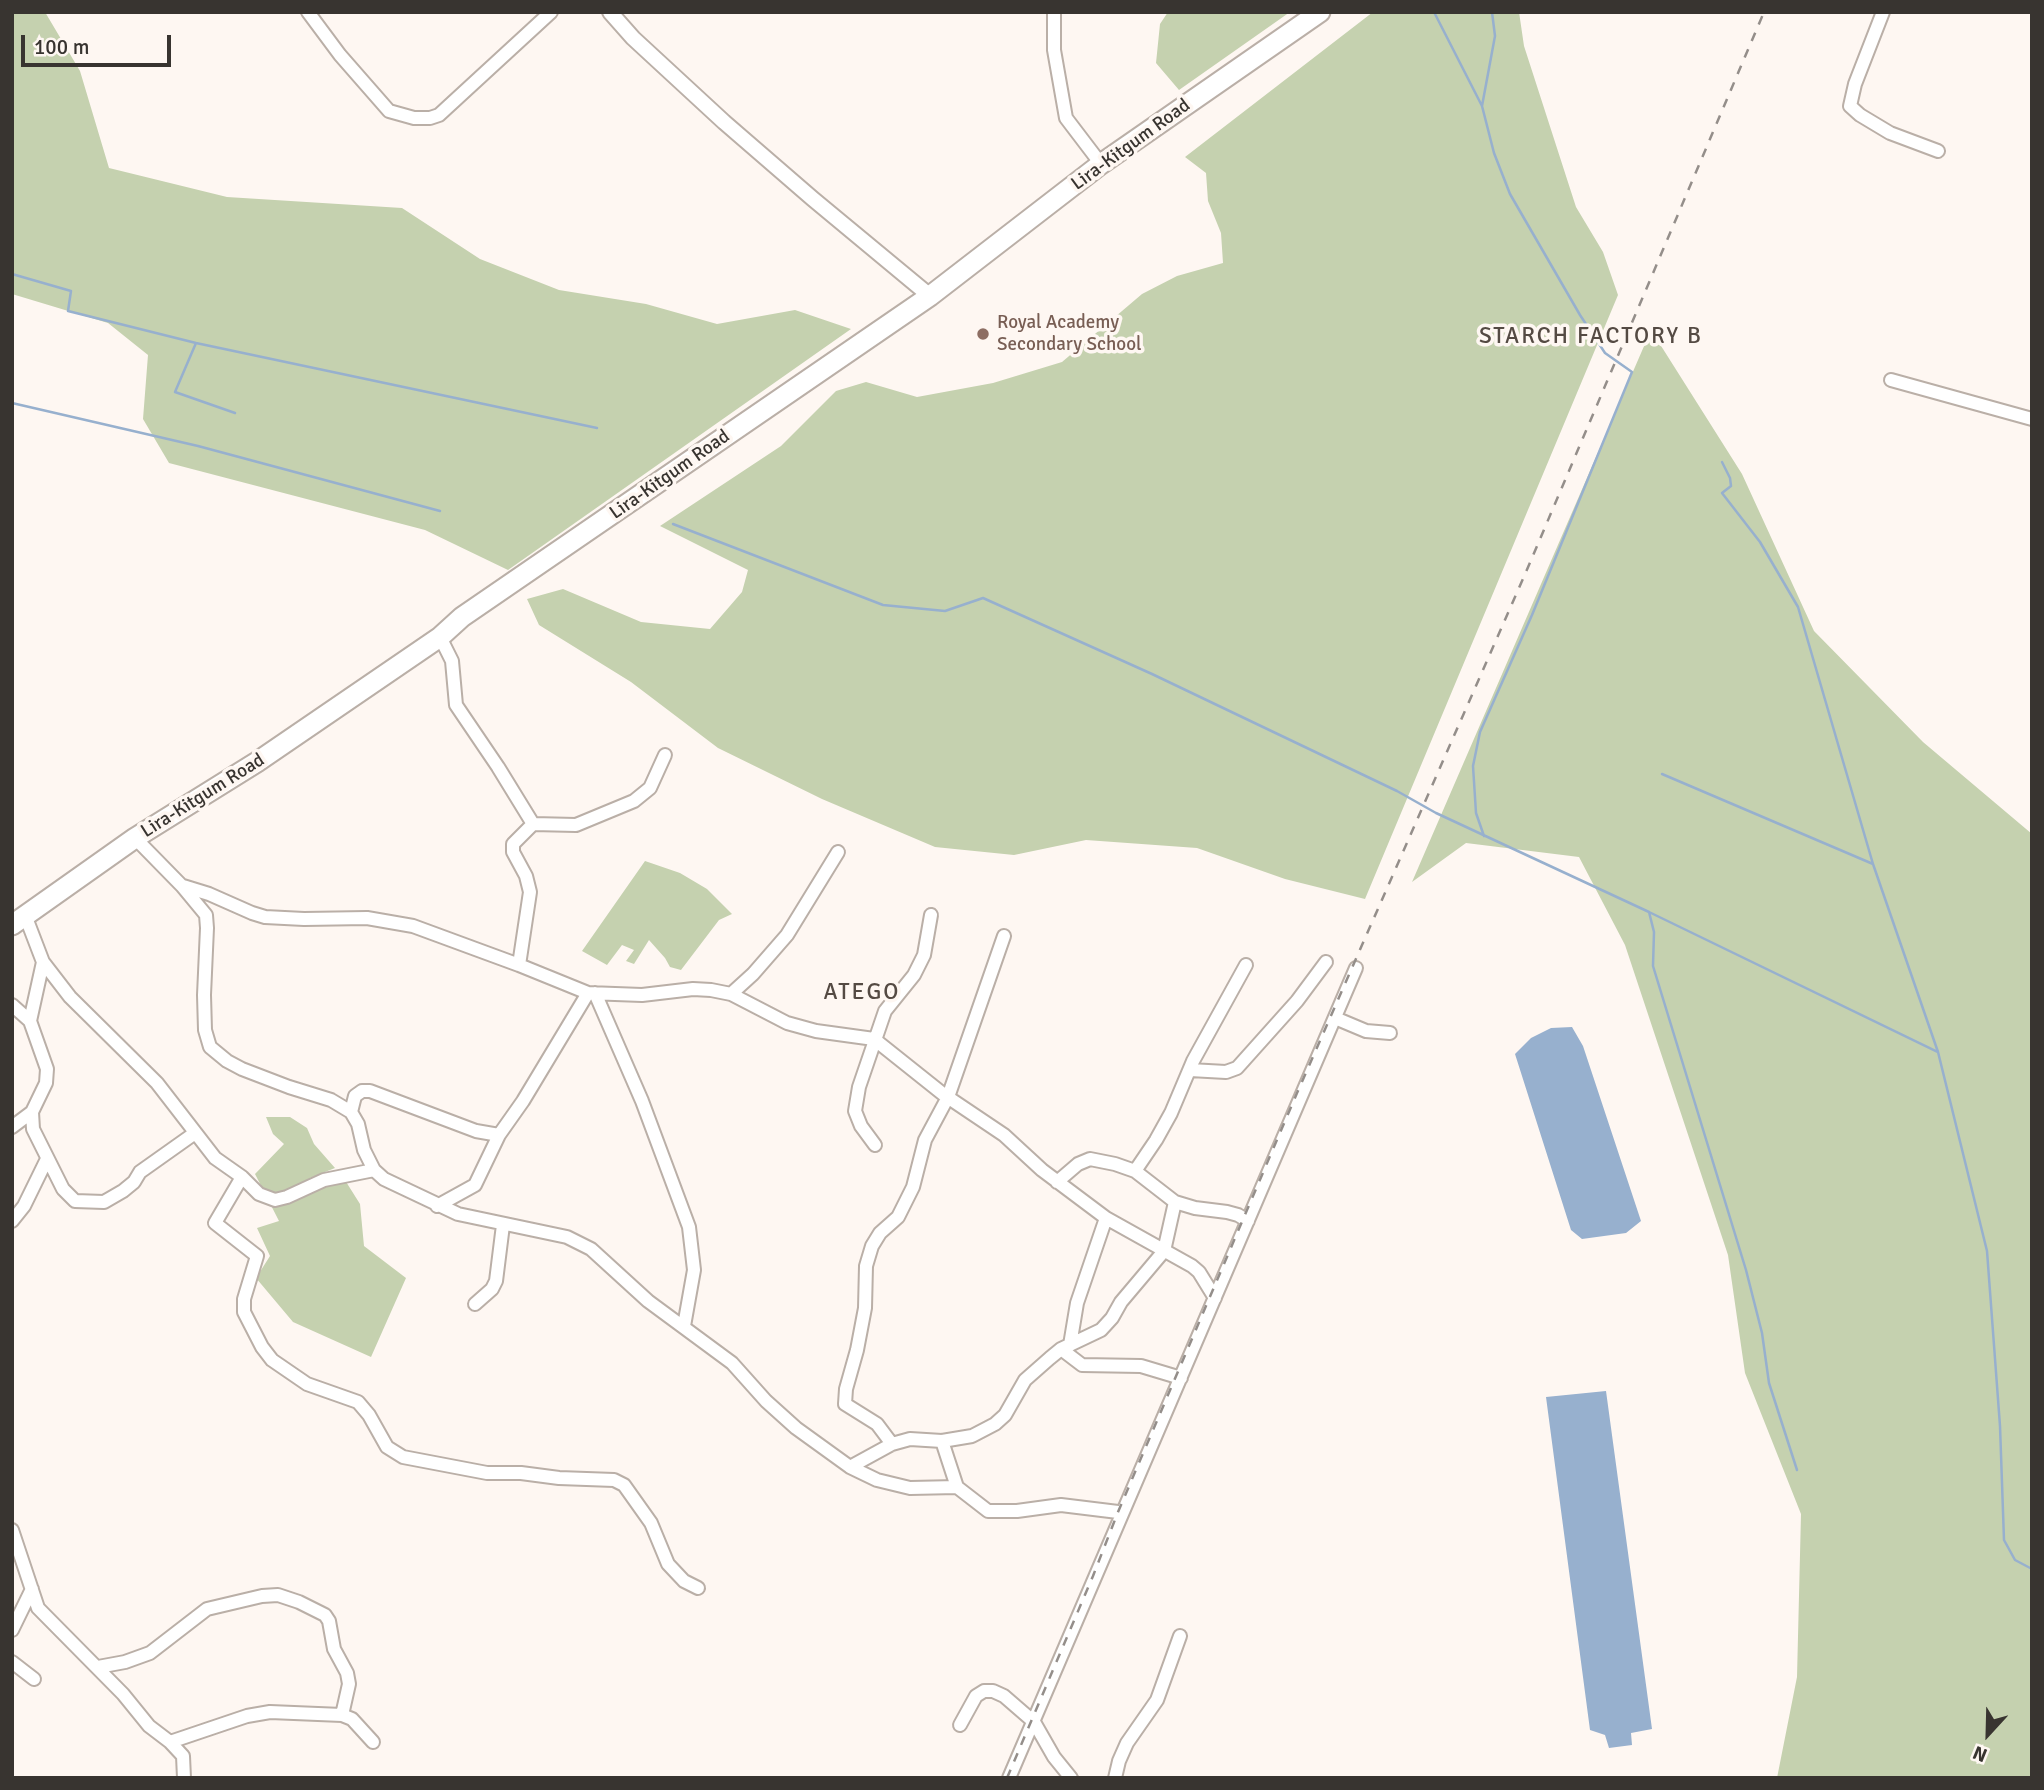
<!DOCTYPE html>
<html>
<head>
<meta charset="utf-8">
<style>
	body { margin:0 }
	#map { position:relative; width:2044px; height:1790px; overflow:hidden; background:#fef7f2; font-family:Signika,sans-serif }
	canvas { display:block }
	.frame { position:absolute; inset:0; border:14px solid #383430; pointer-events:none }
	.north { position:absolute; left:1953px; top:1699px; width:70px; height:70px; -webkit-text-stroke:5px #fef7f2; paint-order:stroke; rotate:202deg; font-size:19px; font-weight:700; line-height:28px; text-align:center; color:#383430 }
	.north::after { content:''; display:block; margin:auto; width:24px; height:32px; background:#383430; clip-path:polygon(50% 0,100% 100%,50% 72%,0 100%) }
	.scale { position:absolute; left:21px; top:35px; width:150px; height:32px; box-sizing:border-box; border:4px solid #383430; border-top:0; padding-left:9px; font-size:21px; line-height:24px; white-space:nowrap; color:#383430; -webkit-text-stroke:5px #fef7f2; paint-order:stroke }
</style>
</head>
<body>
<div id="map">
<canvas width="2044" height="1790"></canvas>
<div class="frame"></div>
<div class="north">N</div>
<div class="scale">100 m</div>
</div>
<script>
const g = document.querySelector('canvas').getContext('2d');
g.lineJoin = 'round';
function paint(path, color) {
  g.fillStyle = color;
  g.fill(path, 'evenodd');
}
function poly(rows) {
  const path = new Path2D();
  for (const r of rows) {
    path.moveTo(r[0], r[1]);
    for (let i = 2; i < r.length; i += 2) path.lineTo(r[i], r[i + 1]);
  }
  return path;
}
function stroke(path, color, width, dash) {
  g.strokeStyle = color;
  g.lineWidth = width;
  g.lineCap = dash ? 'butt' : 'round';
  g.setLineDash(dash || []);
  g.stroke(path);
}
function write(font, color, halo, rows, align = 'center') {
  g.font = font + ' Signika,sans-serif';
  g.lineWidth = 7;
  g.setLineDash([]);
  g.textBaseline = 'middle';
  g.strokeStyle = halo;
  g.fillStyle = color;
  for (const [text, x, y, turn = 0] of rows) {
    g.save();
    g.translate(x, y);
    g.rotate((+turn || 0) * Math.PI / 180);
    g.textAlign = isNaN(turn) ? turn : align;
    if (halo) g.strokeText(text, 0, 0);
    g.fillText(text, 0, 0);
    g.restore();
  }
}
paint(poly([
	[12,12,45,12,80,71,109,168,227,197,402,208,480,259,559,290,646,304,717,324,795,310,851,329,508,570,425,530,169,463,143,419,148,355,108,323,12,294],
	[1168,12,1290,12,1179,90,1156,63,1160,24],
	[1373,12,1519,12,1524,46,1576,207,1603,252,1618,295,1365,899,1285,879,1197,848,1086,840,1014,855,935,847,822,799,718,748,631,682,539,625,527,599,563,589,641,622,710,629,742,592,748,570,660,526,781,446,836,391,866,382,917,397,993,383,1062,362,1142,294,1177,276,1223,263,1221,233,1208,201,1206,173,1185,157],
	[1651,330,1742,474,1814,631,1923,742,2032,834,2032,1778,1777,1778,1797,1677,1801,1514,1745,1373,1728,1255,1625,945,1579,857,1466,843,1412,882],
	[645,861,680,873,707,889,732,914,719,920,681,970,670,967,665,958,649,940,634,964,626,961,634,950,622,945,607,965,582,951],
	[266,1117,290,1117,307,1128,314,1144,335,1168,310,1178,316,1187,343,1177,360,1204,364,1246,406,1278,371,1357,293,1322,256,1278,270,1256,257,1228,279,1221,255,1174,284,1144,273,1134]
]), '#c5d1af');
paint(poly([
	[1572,1027,1583,1046,1641,1221,1626,1233,1582,1239,1571,1230,1515,1054,1531,1038,1551,1028],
	[1606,1391,1652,1729,1631,1733,1632,1745,1609,1748,1605,1735,1590,1730,1546,1397]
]), '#97b0ce');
stroke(poly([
	[1434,12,1482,106],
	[12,274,71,291,68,311,196,343,175,392,235,413],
	[196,343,597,428],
	[12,403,198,446,440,511],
	[1722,462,1730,478,1731,486,1722,493,1760,542,1798,607,1873,864,1938,1052,1987,1251,2000,1426,2004,1540,2015,1560,2032,1569],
	[673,524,883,605,945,611,983,598,1152,674,1397,791,1436,813,1649,912,1654,932,1653,966,1746,1270,1762,1333,1769,1383,1797,1470],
	[1662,774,1873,864],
	[1484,836,1476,813,1473,766,1480,732,1532,615,1632,372,1605,353,1580,315,1510,194,1494,153,1482,106,1495,36,1492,12],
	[1649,912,1938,1052]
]), '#97b0ce', 2.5);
const minor = poly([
	[308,12,340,55,389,111,414,118,430,118,439,115,551,12],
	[1054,12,1054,50,1066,118,1101,164],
	[1883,12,1855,84,1850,106,1860,115,1890,133,1938,151],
	[1891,380,2032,419],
	[440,637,452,661,456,705,498,767,533,824],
	[135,838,182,886,206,915,207,928,204,995,205,1030,210,1047,227,1061,242,1069,289,1087,331,1100,351,1112,358,1124,364,1150,374,1170,384,1179,458,1214,567,1237,591,1249,648,1301,732,1363,766,1401,796,1428,850,1467,877,1480,910,1488,957,1487,988,1511,1017,1511,1061,1505,1118,1512,1121,1515],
	[183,886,209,894,252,913,265,917,304,919,367,918,413,926,519,965,588,993,642,995,693,989,711,990,731,994,787,1023,816,1031,874,1039,943,1094,1004,1135,1042,1170,1106,1218,1077,1303,1070,1345],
	[25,915,43,962,70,997,157,1083,215,1158,242,1177,259,1194,275,1200,287,1197,324,1180,374,1170],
	[43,962,30,1021,47,1069,46,1083,32,1112,33,1129,63,1189,75,1201,104,1202,123,1191,134,1182,140,1172,195,1133],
	[519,965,530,892,526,876,513,852,513,844,533,824,576,825,634,801,650,788,665,755],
	[595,993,642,1101,689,1227,694,1270,684,1326],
	[731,994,753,974,787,935,838,852],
	[12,1005,30,1021],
	[1335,1018,1366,1031,1390,1033],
	[1190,1070,1226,1072,1237,1068,1297,1001,1326,962],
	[351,1112,355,1096,362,1091,370,1091,476,1131,499,1135,523,1101,588,993],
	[12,1127,32,1112],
	[875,1145,861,1126,855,1111,859,1087,885,1011,914,975,924,955,931,915],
	[1135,1171,1156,1140,1171,1113,1193,1061,1246,965],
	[242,1177,215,1223,257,1256,244,1299,244,1312,262,1347,272,1360,307,1384,358,1402,369,1415,387,1447,403,1457,487,1473,521,1473,559,1478,614,1480,624,1485,651,1523,668,1564,684,1581,698,1588],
	[1057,1182,1078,1164,1090,1159,1115,1164,1135,1171,1175,1202,1195,1208,1227,1212,1238,1215,1248,1221],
	[437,1206,475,1185,499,1135],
	[1106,1218,1192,1266,1199,1272,1215,1298],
	[12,1221,24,1206,47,1159],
	[475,1304,492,1289,496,1281,503,1225],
	[1061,1349,1082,1365,1141,1366,1181,1378],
	[942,1441,957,1487],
	[892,1444,877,1424,845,1404,846,1389,857,1350,865,1308,866,1266,872,1246,880,1233,898,1217,913,1187,925,1140,948,1097,1004,936],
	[850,1467,892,1444,910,1439,942,1441,972,1436,995,1424,1005,1415,1025,1380,1050,1358,1061,1349,1101,1330,1112,1318,1121,1302,1164,1251,1175,1202],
	[12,1530,38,1608,123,1694,149,1726,170,1742,183,1756,184,1778],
	[12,1630,32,1589],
	[12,1662,34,1679],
	[98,1667,125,1662,150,1653,207,1609,262,1596,278,1595,299,1602,325,1615,329,1621,334,1649,347,1673,349,1684,342,1715],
	[960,1725,976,1696,984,1691,993,1691,1004,1696,1034,1722,1054,1757,1071,1778],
	[170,1742,247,1716,270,1712,342,1715,352,1719,373,1742],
	[1009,1778,1356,968],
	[1115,1778,1119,1761,1127,1743,1157,1700,1180,1636]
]);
const tertiary = poly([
	[610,12,633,38,724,122,813,199,930,296]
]);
const primary = poly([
	[12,925,135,838,257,762,440,637,462,617,930,296,1101,164,1320,12]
]);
stroke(minor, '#baafa7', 16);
stroke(tertiary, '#baafa7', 18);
stroke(primary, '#baafa7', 23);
stroke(minor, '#fff', 12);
stroke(tertiary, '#fff', 14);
stroke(primary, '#fff', 19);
stroke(poly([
	[1007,1778,1093,1576,1118,1512,1297,1093,1526,572,1764,12]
]), '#948e8a', 2.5, [9, 9]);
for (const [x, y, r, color] of [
	[983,334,7,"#8d6e63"]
]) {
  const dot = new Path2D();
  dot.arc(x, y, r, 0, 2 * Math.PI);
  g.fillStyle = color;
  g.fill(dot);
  stroke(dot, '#fef7f2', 2.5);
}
write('19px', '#383430', '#fef7f2', [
	["Lira-Kitgum Road",1131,145,-36],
	["Lira-Kitgum Road",670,475,-35],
	["Lira-Kitgum Road",203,796,-32]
]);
write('19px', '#785e54', '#fef7f2', [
	["Royal Academy",997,323],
	["Secondary School",997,345]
], 'left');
g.letterSpacing = '2px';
write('23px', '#544a43', '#fef7f2', [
	["STARCH FACTORY B",1591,337],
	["ATEGO",862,993]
]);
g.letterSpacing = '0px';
</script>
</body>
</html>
